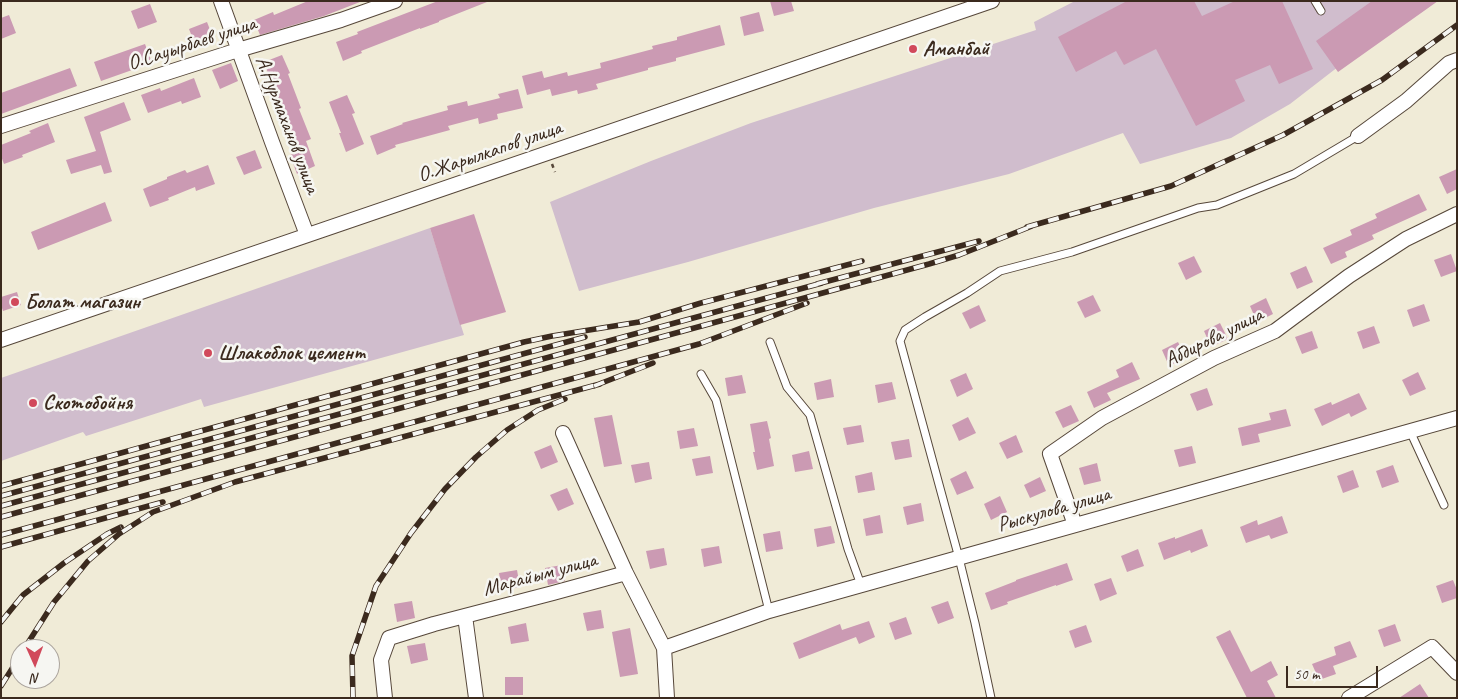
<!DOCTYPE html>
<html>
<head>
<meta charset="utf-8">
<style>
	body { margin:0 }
	#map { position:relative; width:1458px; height:699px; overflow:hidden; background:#f0ebd7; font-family:Caveat,sans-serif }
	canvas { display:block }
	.frame { position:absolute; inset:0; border:2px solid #3b2a1e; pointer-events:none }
	.north { position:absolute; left:10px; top:639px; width:50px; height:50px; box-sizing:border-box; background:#f6f6f2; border:1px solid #aba49d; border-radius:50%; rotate:178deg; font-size:14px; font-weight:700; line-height:20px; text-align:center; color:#3b2a1e }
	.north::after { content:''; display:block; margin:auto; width:18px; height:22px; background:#d1495b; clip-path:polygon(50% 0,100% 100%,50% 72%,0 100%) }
	.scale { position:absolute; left:1286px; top:666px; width:92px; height:22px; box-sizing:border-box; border:2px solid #3b2a1e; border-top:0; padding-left:6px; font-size:15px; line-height:18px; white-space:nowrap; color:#3b2a1e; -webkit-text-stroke:4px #f6f6f2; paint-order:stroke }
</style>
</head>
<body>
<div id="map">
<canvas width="1458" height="699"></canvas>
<div class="frame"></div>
<div class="north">N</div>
<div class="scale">50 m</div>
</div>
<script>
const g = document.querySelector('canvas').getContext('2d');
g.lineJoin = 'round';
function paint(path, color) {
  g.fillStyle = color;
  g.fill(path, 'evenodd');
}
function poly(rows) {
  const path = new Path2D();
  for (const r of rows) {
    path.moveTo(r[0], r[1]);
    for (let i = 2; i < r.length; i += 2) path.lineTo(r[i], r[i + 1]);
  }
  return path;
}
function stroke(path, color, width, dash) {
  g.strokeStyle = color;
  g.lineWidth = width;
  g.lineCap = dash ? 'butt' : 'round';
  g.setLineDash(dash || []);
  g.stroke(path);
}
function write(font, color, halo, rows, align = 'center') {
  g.font = font + ' Caveat,sans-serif';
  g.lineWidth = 5;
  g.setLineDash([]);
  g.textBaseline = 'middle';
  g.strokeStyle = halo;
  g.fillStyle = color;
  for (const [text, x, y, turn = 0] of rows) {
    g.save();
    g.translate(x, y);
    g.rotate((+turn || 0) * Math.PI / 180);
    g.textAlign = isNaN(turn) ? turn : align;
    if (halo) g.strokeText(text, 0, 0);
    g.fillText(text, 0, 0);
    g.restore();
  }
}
paint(poly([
	[1075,1,1433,1,1334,70,1290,104,1231,138,1140,164,1123,133,1009,174,874,208,688,262,579,291,550,202,651,161,751,123,1036,30,1034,22],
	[430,228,464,335,204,407,201,399,86,436,83,432,1,461,1,378]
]), '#d0bdcd');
paint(poly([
	[308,1,360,2,324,16,260,35,254,20,273,12,274,15],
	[438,1,487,2,439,21,439,22,420,29,420,28,361,51,362,53,343,61,336,42,358,34,357,32],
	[770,1,791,1,794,11,774,16],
	[1127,1,1194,1,1202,16,1235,1,1282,1,1313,69,1279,84,1270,65,1235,80,1245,101,1196,126,1156,49,1124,65,1116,51,1076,72,1058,37],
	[1372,1,1438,1,1338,72,1316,41],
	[150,4,157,22,138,29,131,11],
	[759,12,764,31,744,36,740,17],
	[9,15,16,33,1,39,1,18],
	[207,22,214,40,196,47,189,29],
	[720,25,725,45,676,58,676,61,648,68,648,70,596,84,598,89,578,94,577,90,552,96,550,89,527,95,522,76,542,71,544,78,567,72,568,76,601,68,600,63,653,49,652,46,677,40,677,37],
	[145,44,152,63,101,81,94,62],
	[282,55,290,73,288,74,301,108,299,109,311,139,306,141,315,166,297,174,290,155,295,153,285,128,287,127,275,97,277,97,264,62],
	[231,63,238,81,220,89,212,70],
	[70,68,77,86,1,114,1,93],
	[194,78,201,97,182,104,181,101,148,113,141,95,160,88,161,91],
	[518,89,523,108,497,114,498,119,479,124,478,118,448,126,450,130,395,145,396,147,377,155,370,136,403,124,402,123,448,110,447,106,467,101,468,106,500,98,498,94],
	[347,95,355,113,352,114,364,144,346,152,339,133,341,133,329,102],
	[124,102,131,120,100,132,112,172,104,174,101,165,71,174,66,160,96,151,84,117],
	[48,123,55,142,22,155,23,157,4,164,1,156,1,145,31,133,29,131],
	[255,150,262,168,244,175,236,157],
	[208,165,215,184,196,191,195,187,168,198,169,200,150,207,143,189,167,179,167,177,185,170,187,173],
	[1457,169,1457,189,1447,194,1439,177],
	[1419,194,1427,210,1372,235,1374,239,1345,252,1347,257,1331,264,1323,248,1352,235,1350,230,1377,218,1375,214],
	[105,202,112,221,38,250,31,232],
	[474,214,506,312,460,325,430,228],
	[1451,254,1457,271,1441,277,1434,260],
	[1194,256,1202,272,1186,280,1178,263],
	[1306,266,1313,282,1297,289,1290,273],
	[17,292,21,305,3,311,1,305,1,297],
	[1093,295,1101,311,1085,318,1077,302],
	[1266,298,1273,314,1257,322,1250,306],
	[1424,304,1430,321,1413,327,1407,310],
	[979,305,986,321,970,329,962,313],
	[1220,323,1228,339,1211,347,1204,331],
	[1374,326,1380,343,1363,349,1357,332],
	[1312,331,1318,348,1302,354,1295,337],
	[1178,342,1186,358,1169,366,1162,350],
	[1132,362,1140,379,1107,393,1111,400,1094,408,1087,392,1119,377,1116,370],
	[1418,372,1426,389,1410,396,1402,380],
	[966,373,973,389,957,397,950,380],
	[742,375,746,393,728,396,725,378],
	[831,379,834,397,817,400,814,383],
	[892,382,896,399,878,403,875,385],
	[1207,388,1213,405,1197,411,1190,394],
	[1359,393,1367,409,1351,417,1349,413,1322,426,1314,409,1331,402,1332,405],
	[1071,405,1079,421,1063,428,1055,412],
	[1286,409,1291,426,1258,434,1260,442,1242,446,1238,428,1271,420,1269,413],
	[612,415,622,464,604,467,594,418],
	[968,417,976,433,959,441,952,425],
	[767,421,771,438,769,439,774,466,757,470,753,452,755,452,750,424],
	[861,425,864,442,847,445,843,428],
	[694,428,698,446,680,449,677,431],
	[1016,435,1023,452,1007,459,999,443],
	[909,439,912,457,895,460,891,442],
	[551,445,558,462,541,469,534,452],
	[1192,446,1196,463,1179,467,1174,450],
	[809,451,813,469,795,472,792,455],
	[710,456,713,473,696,476,692,459],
	[649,462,652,479,635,483,631,465],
	[1097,463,1101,481,1084,485,1079,468],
	[1393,465,1399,482,1382,488,1376,471],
	[1353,470,1359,487,1343,493,1337,476],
	[966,471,974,488,957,495,950,479],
	[872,472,875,490,858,493,855,476],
	[1040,477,1046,491,1030,498,1024,485],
	[567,488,574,504,558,511,550,495],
	[1000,496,1007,512,991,520,984,504],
	[921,503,924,521,907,525,903,507],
	[880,515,883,533,866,536,863,519],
	[1282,516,1288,533,1271,539,1269,535,1246,543,1240,527,1257,520,1258,525],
	[831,526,835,543,817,547,814,529],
	[1202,529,1208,546,1191,553,1190,550,1164,560,1158,543,1175,537,1175,539],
	[780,531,783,549,766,552,763,534],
	[719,546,722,563,704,567,701,549],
	[664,548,667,565,650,569,646,551],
	[1138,549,1144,566,1127,572,1121,556],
	[1067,563,1073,580,1056,586,1056,585,1007,602,1008,604,991,610,985,593,1016,581,1016,580],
	[562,565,565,581,548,585,545,568],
	[517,570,520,587,502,591,499,573],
	[1111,578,1117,594,1100,601,1094,584],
	[1453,580,1457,590,1457,598,1442,603,1436,586],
	[412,601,415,618,397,622,394,604],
	[948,601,954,618,938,624,931,607],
	[601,610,604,628,587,631,583,613],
	[906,617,912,634,895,640,889,623],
	[869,621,875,637,859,644,856,637,799,659,793,643,840,624,842,630],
	[526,623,529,641,511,644,508,627],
	[1395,624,1401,641,1384,647,1378,630],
	[1086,625,1092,642,1075,648,1069,631],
	[630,628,638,674,620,677,612,632],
	[1230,630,1251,672,1271,661,1278,675,1267,681,1276,698,1247,698,1216,637],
	[1350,641,1357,657,1333,666,1336,674,1319,680,1312,664,1336,655,1334,647],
	[425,643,428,660,411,664,407,646],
	[505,677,523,677,523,695,505,695],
	[1420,684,1429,698,1399,698]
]), '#cb9ab3');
const service = poly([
	[1315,1,1321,11],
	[770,342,787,387,810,415,848,549,861,585],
	[701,374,716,400,769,611],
	[1410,431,1444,505],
	[991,698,975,623,959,558,900,341,905,330,925,317,967,293,1000,271,1072,252,1198,208,1217,205,1294,174,1358,136]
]);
const minor = poly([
	[221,1,272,142,307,235],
	[1,126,238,50,341,20,395,1],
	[1358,136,1406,101,1449,63,1457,60],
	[1,340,992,1],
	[563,433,626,573,664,648,667,698],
	[1075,525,1050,454,1102,418,1214,358,1275,331,1349,276,1406,239,1457,214],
	[465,616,476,698],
	[664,648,769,611,1457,418],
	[385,698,381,660,389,638,434,624,553,593,626,573],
	[1349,698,1432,647,1457,673]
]);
stroke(service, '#56473a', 9);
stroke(minor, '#56473a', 16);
stroke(poly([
	[552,164,555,172]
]), '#56473a', 2.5, [4, 4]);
stroke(service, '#fff', 7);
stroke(minor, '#fff', 14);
const rail = poly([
	[1027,227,1171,186,1283,135,1382,80,1457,25],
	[817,284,979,241],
	[594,386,653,363],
	[1,486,524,342,552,336,639,322,701,303,862,261],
	[1,496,585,337],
	[1,506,822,283],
	[1,517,929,264,959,255,1032,226],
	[1,535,699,344,807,303],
	[1,547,163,502],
	[1,622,23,595,64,563,107,534,121,527],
	[24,649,54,602,88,561,119,534,153,512,235,482,600,384],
	[1,686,20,656],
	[353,698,352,656,376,586,411,533,445,489,476,457,507,430,538,410,565,399]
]);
stroke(rail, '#3b2a1e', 5.5);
stroke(rail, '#f6f6f2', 4, [11]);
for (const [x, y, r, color] of [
	[913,49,5,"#d1495b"],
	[15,302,5,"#d1495b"],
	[208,353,5,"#d1495b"],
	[33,403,5,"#d1495b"]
]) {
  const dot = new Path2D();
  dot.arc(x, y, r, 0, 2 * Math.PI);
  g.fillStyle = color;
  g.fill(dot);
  stroke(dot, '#f6f6f2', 2);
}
write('21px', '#3b2a1e', '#f6f6f2', [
	["О.Сауырбаев улица",192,44,-18],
	["А.Нурмаханов улица",287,125,69],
	["О.Жарылкапов улица",490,152,-19],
	["Абдирова улица",1214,338,-27],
	["Рыскулова улица",1054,510,-16],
	["Марайым улица",540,575,-15]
]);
write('bold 21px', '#3b2a1e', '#f6f6f2', [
	["Аманбай",923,49],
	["Болат магазин",25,302],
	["Шлакоблок цемент",218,353],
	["Скотобойня",43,403]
], 'left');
</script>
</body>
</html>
